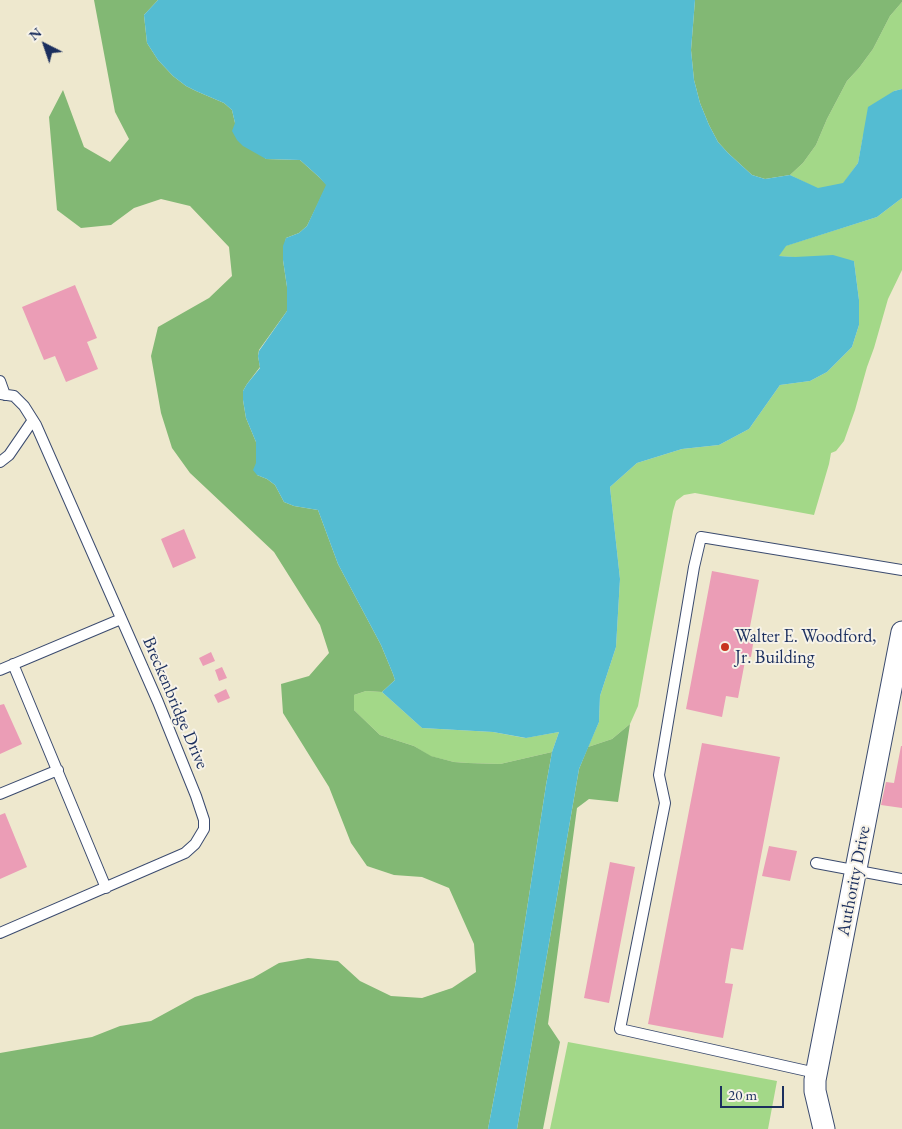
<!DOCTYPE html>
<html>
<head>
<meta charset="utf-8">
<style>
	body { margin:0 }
	#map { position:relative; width:902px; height:1129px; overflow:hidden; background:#eee8ce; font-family:"EB Garamond",serif }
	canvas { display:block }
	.north { position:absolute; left:20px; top:20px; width:50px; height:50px; -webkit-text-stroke:4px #f7f3e8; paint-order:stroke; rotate:319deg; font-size:14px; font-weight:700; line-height:20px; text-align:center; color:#1b2f5e }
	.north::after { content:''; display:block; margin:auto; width:18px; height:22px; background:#1b2f5e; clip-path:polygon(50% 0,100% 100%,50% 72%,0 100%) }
	.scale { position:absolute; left:720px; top:1086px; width:64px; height:22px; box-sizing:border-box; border:2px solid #1b2f5e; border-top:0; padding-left:6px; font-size:15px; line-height:18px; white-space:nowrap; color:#1b2f5e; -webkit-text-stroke:4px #f7f3e8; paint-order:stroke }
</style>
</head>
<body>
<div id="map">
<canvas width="902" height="1129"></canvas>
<div class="north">N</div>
<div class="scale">20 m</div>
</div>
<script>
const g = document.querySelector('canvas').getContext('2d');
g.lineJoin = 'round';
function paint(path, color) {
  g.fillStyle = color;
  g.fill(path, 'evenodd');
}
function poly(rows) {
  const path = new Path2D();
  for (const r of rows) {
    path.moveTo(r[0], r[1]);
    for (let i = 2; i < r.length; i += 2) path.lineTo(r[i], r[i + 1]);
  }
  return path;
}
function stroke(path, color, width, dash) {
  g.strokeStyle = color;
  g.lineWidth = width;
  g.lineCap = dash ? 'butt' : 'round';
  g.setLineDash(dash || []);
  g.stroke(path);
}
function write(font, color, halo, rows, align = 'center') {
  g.font = font + ' "EB Garamond",serif';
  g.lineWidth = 4;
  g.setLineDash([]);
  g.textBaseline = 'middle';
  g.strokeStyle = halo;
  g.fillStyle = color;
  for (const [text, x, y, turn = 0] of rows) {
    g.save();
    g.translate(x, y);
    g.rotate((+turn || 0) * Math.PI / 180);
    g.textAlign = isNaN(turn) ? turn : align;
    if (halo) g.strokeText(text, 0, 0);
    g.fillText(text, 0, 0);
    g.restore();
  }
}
paint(poly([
	[902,2,902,89,894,91,863,136,858,163,843,184,818,189,790,175,803,163,816,145,827,119,847,81,859,68,873,49,890,16],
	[902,198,902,270,888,299,874,348,867,367,855,410,844,441,836,451,831,453,829,464,814,515,695,493,684,495,676,501,673,511,638,706,630,724,612,739,588,747,599,722,600,696,616,647,620,579,610,487,637,463,682,449,719,445,749,429,780,385,810,381,827,372,852,347,859,325,859,300,854,261,778,256,785,246,877,217],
	[366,691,382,692,422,728,493,732,525,738,559,732,552,752,500,764,468,763,454,762,430,756,414,746,380,735,354,710,354,695],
	[568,1042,777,1081,768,1129,550,1129]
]), '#a3d888');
paint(poly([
	[94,0,158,0,144,15,147,43,158,60,173,76,186,86,196,91,224,103,232,110,235,123,266,159,300,160,319,177,327,185,307,226,299,233,286,238,283,260,287,287,287,311,259,350,258,356,260,367,247,384,243,391,243,400,246,418,256,442,257,475,267,479,275,485,284,502,294,506,318,510,338,564,381,645,393,674,395,680,382,692,366,691,354,695,354,710,380,735,414,746,431,756,454,762,468,763,500,764,552,752,546,785,515,987,488,1129,0,1129,0,1053,92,1037,120,1026,151,1021,195,997,253,978,279,963,308,958,338,961,360,981,391,996,422,998,452,988,476,972,474,944,449,888,422,877,394,875,367,866,351,843,329,787,283,713,281,684,309,676,329,653,320,625,274,552,190,473,172,448,161,413,151,356,158,327,209,298,232,276,229,247,190,206,161,199,134,208,111,225,81,228,57,210,49,117,63,90,84,147,110,162,129,139,115,112],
	[695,0,902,0,902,2,890,16,873,49,859,68,847,81,827,119,816,145,803,163,790,175,765,179,752,175,728,153,718,142,709,125,700,103,694,80,691,50],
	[630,724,618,802,589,799,577,808,548,1024,560,1042,543,1129,517,1129,579,769,588,747,612,739]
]), '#82b874');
paint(poly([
	[158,0,695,0,691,50,694,80,700,103,709,125,718,142,728,153,752,175,765,179,790,175,818,188,843,183,858,163,868,107,894,91,902,89,902,198,877,217,786,246,779,256,795,257,833,255,854,261,859,300,859,325,852,347,827,372,810,381,780,385,749,429,719,445,682,449,637,463,610,487,620,579,616,647,600,696,599,722,579,769,517,1129,488,1129,515,987,546,785,552,752,559,732,526,738,493,732,422,728,382,692,395,680,393,674,381,645,338,564,318,510,294,506,284,502,275,485,267,479,257,475,253,470,256,463,256,442,246,418,243,400,243,391,247,384,260,368,258,356,259,351,287,311,287,287,283,260,283,246,286,238,299,233,307,226,326,185,319,177,300,160,266,159,243,146,237,140,232,131,235,123,232,110,224,103,196,91,186,86,173,76,158,60,147,43,144,15]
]), '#54bcd2');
paint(poly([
	[75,285,97,338,87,342,98,369,66,382,55,356,44,360,22,307],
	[184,529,196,558,173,568,161,539],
	[712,571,759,580,748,637,754,638,751,657,746,656,738,698,726,696,722,717,686,709],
	[211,652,215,661,203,666,199,658],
	[222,667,227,678,219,681,215,670],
	[226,689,230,698,218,703,214,695],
	[4,704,22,744,0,754,0,705],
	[702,743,780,757,743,950,731,948,725,983,733,984,723,1038,648,1024],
	[901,746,902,746,902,808,881,805,886,782,894,783],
	[5,813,27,867,0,879,0,815],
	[769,846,797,851,790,881,762,876],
	[610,862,635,867,609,1003,584,998]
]), '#eb9db6');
const service = poly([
	[0,381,5,395],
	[0,394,14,396,24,406,36,425,158,702,196,796,204,820,204,829,195,844,185,853,0,933],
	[0,462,9,455,33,420],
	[13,664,106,888],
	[0,670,121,619],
	[0,794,58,770],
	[816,863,902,879],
	[816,1073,620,1029,665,803,659,775,694,567,701,537,902,570]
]);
const minor = poly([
	[824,1129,815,1091,815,1080,902,632]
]);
stroke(service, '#3b4b6f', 12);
stroke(minor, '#3b4b6f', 23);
stroke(service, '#fff', 10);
stroke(minor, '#fff', 21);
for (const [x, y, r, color] of [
	[725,647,5,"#c8321e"]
]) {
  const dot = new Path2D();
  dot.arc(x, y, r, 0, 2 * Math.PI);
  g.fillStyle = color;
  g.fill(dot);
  stroke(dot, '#f7f3e8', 2);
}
write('18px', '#1b2f5e', '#f7f3e8', [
	["Walter E. Woodford,",735,637],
	["Jr. Building",735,658]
], 'left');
write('18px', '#1b2f5e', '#f7f3e8', [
	["Breckenbridge Drive",175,703,67],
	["Authority Drive",854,881,-79]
]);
</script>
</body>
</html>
